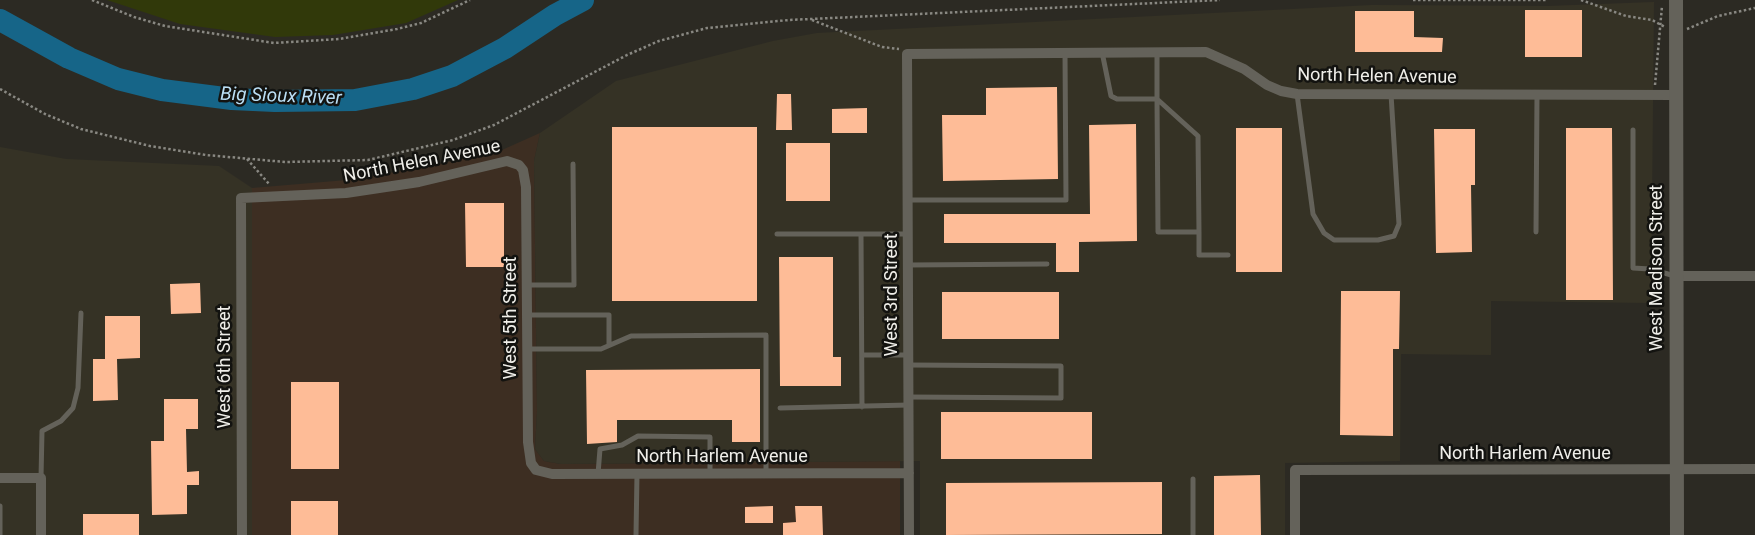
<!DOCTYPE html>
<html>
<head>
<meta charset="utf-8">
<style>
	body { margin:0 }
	canvas { display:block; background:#2c2a23 }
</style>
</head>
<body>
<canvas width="1755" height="535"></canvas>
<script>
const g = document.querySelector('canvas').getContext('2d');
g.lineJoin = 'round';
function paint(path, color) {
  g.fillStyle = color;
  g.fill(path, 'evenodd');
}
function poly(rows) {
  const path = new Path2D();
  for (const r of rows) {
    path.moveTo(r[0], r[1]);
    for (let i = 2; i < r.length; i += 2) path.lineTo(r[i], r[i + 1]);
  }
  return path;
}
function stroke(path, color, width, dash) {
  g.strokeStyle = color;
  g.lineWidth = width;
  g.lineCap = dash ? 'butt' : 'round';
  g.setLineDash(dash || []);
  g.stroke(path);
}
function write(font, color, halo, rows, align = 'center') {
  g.font = font + ' Roboto,sans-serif';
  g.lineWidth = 5;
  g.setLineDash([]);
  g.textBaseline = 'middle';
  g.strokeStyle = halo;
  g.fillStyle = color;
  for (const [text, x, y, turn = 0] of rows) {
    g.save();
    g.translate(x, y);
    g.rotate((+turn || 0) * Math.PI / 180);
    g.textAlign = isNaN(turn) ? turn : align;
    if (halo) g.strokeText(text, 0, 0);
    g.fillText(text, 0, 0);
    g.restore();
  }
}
paint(poly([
	[540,133,534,161,537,412,535,449,544,461,561,464,900,461,900,535,252,535,252,188,347,180,430,166,502,150]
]), '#3d2e22');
paint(poly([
	[1654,2,1651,303,1491,301,1491,355,1401,354,1400,461,1285,463,1285,535,920,535,920,461,561,464,544,461,535,449,537,412,534,161,540,133,616,81,773,41,817,33,1372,5,1548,6],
	[0,147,66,159,219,166,252,188,252,535,0,535]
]), '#353225');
paint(poly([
	[107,0,458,0,406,23,333,35,275,37,180,24]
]), '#31390a');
stroke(poly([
	[0,20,69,58,118,79,162,90,232,99,275,101,355,100,413,89,452,76,505,48,555,15,583,0]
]), '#166588', 22);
paint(poly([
	[1525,10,1582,10,1582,57,1525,57],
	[1355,11,1414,11,1414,37,1443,38,1442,52,1355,52],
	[1057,87,1058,179,943,181,942,115,986,115,986,88],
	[777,94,791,94,792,130,776,130],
	[867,108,867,133,832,133,832,109],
	[1136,124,1137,241,1079,242,1079,272,1056,272,1056,243,944,243,944,214,1090,214,1089,125],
	[612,127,757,127,757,301,612,301],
	[1236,128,1282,128,1282,272,1236,272],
	[1566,128,1612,128,1613,300,1566,300],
	[1434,129,1475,129,1475,185,1471,185,1472,252,1436,253],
	[786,143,830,143,830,201,786,201],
	[465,203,504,203,504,267,466,267],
	[779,257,833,257,833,357,841,357,841,386,780,386],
	[200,283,201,313,171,314,170,284],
	[1341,291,1400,291,1399,349,1393,349,1393,436,1340,435],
	[942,292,1059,292,1059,339,942,339],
	[105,316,140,316,140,358,117,359,118,400,93,401,93,359,105,359],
	[760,369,760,442,732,442,732,420,617,420,617,442,587,444,586,370],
	[291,382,339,382,339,469,291,469],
	[164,399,198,399,198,429,186,429,187,472,199,471,199,485,187,485,187,514,152,515,151,441,164,441],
	[941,412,1092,412,1092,459,941,459],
	[1260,475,1261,535,1214,535,1214,476],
	[1162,482,1162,534,946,535,946,483],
	[291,501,338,501,338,535,291,535],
	[773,506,773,523,745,523,745,507],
	[795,506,822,506,823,535,783,535,783,523,796,522],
	[83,514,139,514,139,535,83,535]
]), '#febc97');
stroke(poly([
	[92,0,134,17,165,26,274,43,339,39,397,29,421,23,470,0],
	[1413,0,1548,0],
	[1581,0,1626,16,1652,20,1665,27],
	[812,20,882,47,899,49],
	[1687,29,1718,16,1755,8],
	[1655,85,1662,6],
	[0,89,45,114,81,129,150,146,206,155,285,162,368,160,453,140,494,125,627,55,659,41,707,28,789,20,1220,0],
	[247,159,270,185]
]), '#898882', 2.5, [2.5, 2.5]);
stroke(poly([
	[1102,52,1111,96,1117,99,1157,99,1157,52],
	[1297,94,1313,214,1324,233,1334,240,1378,240,1394,236,1399,224,1391,94],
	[1157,99,1198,136,1199,232,1158,232,1157,99],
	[1633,130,1633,268,1650,269,1675,276],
	[908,200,1066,200,1065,53],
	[1199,232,1199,255,1228,255],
	[1536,232,1537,95],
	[777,234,861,234],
	[908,265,1047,264],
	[527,285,574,285,573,164],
	[527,315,609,315,609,344],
	[527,349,601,349,631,336,766,335,766,473],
	[862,355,909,355],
	[909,365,1061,366,1061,398,909,397],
	[862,407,861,234,908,234],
	[780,408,909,405],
	[598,474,600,449,622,445,638,436,710,437,710,473],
	[41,478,42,431,61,421,73,408,78,388,81,313],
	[1193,479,1193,535],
	[0,506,0,535],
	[636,535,637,474]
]), '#64625a', 5);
stroke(poly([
	[1675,276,1755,276],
	[0,478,41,478,41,535],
	[242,535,241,198,346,193,419,182,507,161,519,165,523,170,526,187,528,442,531,463,536,470,552,474,909,473],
	[909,535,907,54,1206,52,1244,69,1267,85,1281,91,1297,94,1676,95],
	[1295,535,1295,470,1755,469]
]), '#64625a', 10);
stroke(poly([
	[1676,0,1677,535]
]), '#64625a', 14);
write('18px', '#efeee9', '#131310', [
	["North Helen Avenue",1377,77,1],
	["North Helen Avenue",422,162,-11],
	["West Madison Street",1657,268,-90],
	["West 3rd Street",892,295,-90],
	["West 5th Street",511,318,-90],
	["West 6th Street",225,367,-90],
	["North Harlem Avenue",1525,454],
	["North Harlem Avenue",722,457]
]);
write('italic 19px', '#badef4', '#131310', [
	["Big Sioux River",281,97,2]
]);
</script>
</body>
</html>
